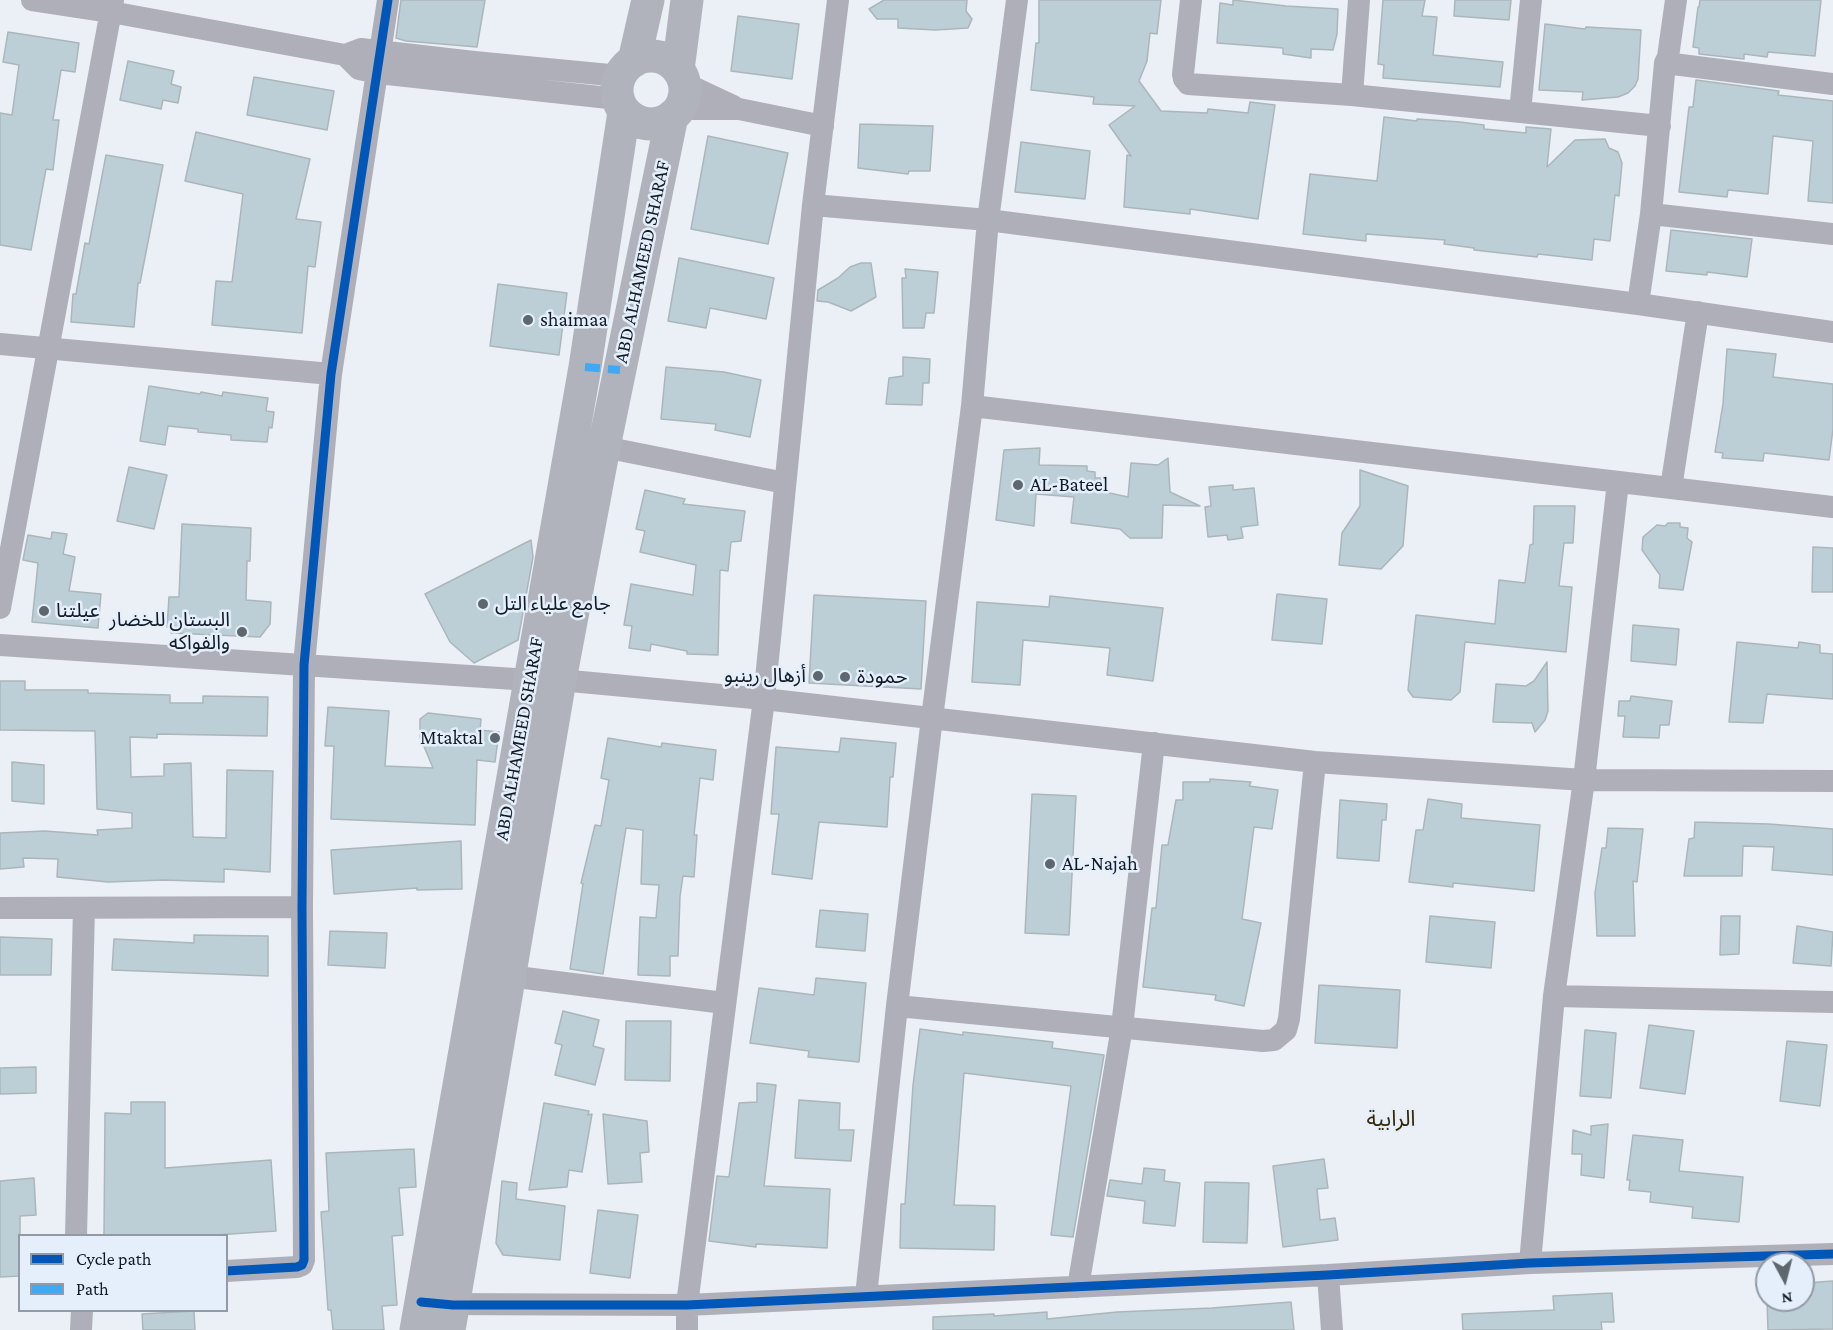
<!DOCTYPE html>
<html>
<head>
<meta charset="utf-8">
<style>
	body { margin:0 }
	#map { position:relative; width:1833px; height:1330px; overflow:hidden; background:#eaf0f6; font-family:"Crimson Pro",serif }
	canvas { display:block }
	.legend { position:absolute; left:18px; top:1234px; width:210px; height:78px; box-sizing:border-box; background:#e5effb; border:2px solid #919aa5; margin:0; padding:8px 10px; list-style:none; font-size:18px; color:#121b25 }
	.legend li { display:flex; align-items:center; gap:12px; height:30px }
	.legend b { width:30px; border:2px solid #919aa5 }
	.north { position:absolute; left:1755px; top:1252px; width:60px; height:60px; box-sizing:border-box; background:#e5effb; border:2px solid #919aa5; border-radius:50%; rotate:173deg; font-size:16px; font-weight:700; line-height:24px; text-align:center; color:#121b25 }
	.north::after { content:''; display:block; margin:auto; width:21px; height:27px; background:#5e666e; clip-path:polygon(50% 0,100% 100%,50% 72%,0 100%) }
</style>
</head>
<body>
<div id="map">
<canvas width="1833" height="1330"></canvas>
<ul class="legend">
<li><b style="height:8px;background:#0057b8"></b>Cycle path</li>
<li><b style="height:8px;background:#3fa9f5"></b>Path</li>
</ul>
<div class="north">N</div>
</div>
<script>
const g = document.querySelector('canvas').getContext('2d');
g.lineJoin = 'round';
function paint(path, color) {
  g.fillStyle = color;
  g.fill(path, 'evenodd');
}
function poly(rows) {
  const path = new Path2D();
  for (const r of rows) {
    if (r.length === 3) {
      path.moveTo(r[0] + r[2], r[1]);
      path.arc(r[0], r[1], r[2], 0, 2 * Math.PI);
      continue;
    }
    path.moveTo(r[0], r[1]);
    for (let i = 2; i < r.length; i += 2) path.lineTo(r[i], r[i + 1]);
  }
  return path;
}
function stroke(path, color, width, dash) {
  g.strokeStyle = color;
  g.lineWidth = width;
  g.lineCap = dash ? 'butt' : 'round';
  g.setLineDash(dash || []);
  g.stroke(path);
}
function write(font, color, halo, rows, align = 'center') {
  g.font = font + ' "Crimson Pro","Noto Sans Arabic",serif';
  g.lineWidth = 5;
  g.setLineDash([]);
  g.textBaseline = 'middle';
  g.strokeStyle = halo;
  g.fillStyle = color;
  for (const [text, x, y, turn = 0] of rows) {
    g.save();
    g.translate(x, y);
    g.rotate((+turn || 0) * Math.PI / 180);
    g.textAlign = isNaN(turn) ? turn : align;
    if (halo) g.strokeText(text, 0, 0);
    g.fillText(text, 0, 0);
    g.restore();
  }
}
const building = poly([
	[401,0,485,0,477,47,406,41,396,38,401,0],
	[884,0,967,0,966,11,972,19,968,28,935,30,898,28,898,19,877,19,869,9,884,0],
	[1039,0,1161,0,1157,34,1150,33,1147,61,1139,81,1161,111,1207,113,1208,109,1248,113,1250,102,1275,105,1258,219,1190,209,1190,214,1124,207,1127,155,1131,156,1109,125,1135,106,1093,104,1094,97,1031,90,1036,43,1039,43,1039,0],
	[1233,0,1286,6,1338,9,1337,34,1333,50,1311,49,1311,58,1283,54,1283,48,1217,43,1220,3,1233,5,1233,0],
	[1383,0,1425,0,1422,16,1437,17,1433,55,1503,62,1500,87,1383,78,1384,65,1378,64,1383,0],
	[1455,0,1511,0,1509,20,1454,16,1455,0],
	[1700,0,1821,0,1815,56,1768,52,1767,57,1744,54,1744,59,1699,54,1699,48,1693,47,1698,7,1699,7,1700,0],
	[738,16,799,24,792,79,731,71,738,16],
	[1545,24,1585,29,1586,27,1641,30,1638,79,1635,86,1628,93,1618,97,1582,100,1583,92,1539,90,1545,24],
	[8,32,79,43,75,72,61,70,53,120,59,120,53,170,46,169,31,250,0,245,0,113,12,115,19,65,3,62,8,32],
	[128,61,174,71,171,84,181,87,178,103,163,100,161,109,120,100,128,61],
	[254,77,334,91,327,130,247,115,254,77],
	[1696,80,1779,91,1778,95,1833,101,1833,203,1808,201,1813,141,1773,136,1768,194,1728,190,1727,197,1679,192,1689,107,1693,107,1696,80],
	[1384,117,1417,121,1417,119,1460,122,1484,125,1484,129,1526,133,1526,127,1551,129,1547,167,1575,140,1605,139,1609,148,1618,152,1622,163,1619,196,1615,195,1610,241,1594,239,1592,260,1538,254,1537,257,1474,250,1474,248,1444,244,1445,240,1366,234,1366,241,1303,234,1310,174,1377,181,1384,117],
	[860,124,933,126,930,171,909,171,908,174,858,168,860,124],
	[196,132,310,159,296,219,321,222,315,267,308,266,302,333,212,325,216,281,232,282,243,194,185,181,196,132],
	[708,136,788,153,768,244,691,229,708,136],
	[1021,142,1090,151,1085,199,1015,192,1021,142],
	[106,155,163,165,140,283,138,283,134,327,71,322,73,294,76,294,85,243,89,244,106,155],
	[1671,230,1752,239,1747,277,1707,272,1707,275,1666,271,1671,230],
	[679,258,774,278,766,319,710,308,706,328,668,321,679,258],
	[861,263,871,263,876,297,851,311,828,302,817,301,818,290,838,278,850,267,861,263],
	[905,269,938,272,934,313,926,313,924,328,903,328,902,278,906,278,905,269],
	[498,284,567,293,559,355,490,346,498,284],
	[1727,349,1776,354,1773,377,1833,384,1833,429,1829,460,1764,453,1763,461,1722,458,1723,453,1715,452,1723,404,1727,349],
	[903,357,930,359,929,383,923,383,922,405,886,404,889,378,903,376,903,357],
	[666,367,724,372,761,380,750,437,715,430,716,424,661,419,666,367],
	[149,386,200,394,201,392,222,396,223,392,268,398,266,411,274,412,272,428,269,427,267,442,231,440,231,435,198,432,198,429,168,426,165,445,140,441,149,386],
	[1040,448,1039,465,1087,466,1087,471,1095,472,1095,478,1101,478,1100,491,1128,497,1131,463,1158,465,1168,458,1170,492,1200,506,1163,505,1162,538,1130,538,1120,529,1071,523,1074,497,1036,494,1034,526,996,520,1004,450,1040,448],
	[129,467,167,475,154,529,117,521,129,467],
	[1360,470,1408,486,1403,546,1381,569,1339,565,1342,533,1360,506,1360,470],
	[1233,485,1233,490,1254,488,1258,525,1241,527,1243,538,1228,540,1227,535,1208,537,1205,507,1211,506,1209,487,1233,485],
	[645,490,685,499,683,504,745,511,741,541,731,542,728,571,720,570,718,655,687,654,687,651,651,644,650,651,629,648,632,626,624,625,631,584,693,595,696,565,640,552,645,531,636,529,645,490],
	[1534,506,1575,506,1573,543,1564,543,1559,586,1572,587,1566,652,1465,642,1460,692,1451,700,1413,697,1408,690,1416,615,1495,624,1499,580,1525,583,1530,545,1533,544,1534,506],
	[1668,523,1680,523,1680,527,1688,528,1687,538,1692,542,1683,590,1659,588,1660,575,1642,550,1643,537,1657,525,1665,526,1668,523],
	[182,524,251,528,250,561,247,561,246,600,271,602,270,624,260,637,171,633,172,627,167,627,169,597,179,597,182,524],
	[52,532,67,534,63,554,75,557,69,591,101,594,98,628,32,622,38,563,23,560,28,535,51,539,52,532],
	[531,540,533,557,518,640,474,663,450,642,425,594,531,540],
	[1813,547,1833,548,1833,592,1812,592,1813,547],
	[1277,594,1327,599,1322,644,1272,640,1277,594],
	[814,595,926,601,921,689,809,683,814,595],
	[1050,596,1163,608,1153,681,1107,675,1110,648,1023,640,1020,685,972,682,977,602,1049,607,1050,596],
	[1633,625,1679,629,1676,665,1631,661,1633,625],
	[1737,642,1798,648,1799,642,1820,645,1820,653,1833,654,1833,699,1767,694,1763,723,1729,722,1737,642],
	[1547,662,1548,711,1545,720,1535,732,1532,723,1493,722,1496,684,1526,686,1534,681,1547,662],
	[0,681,25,681,25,690,88,690,88,693,170,695,170,703,203,703,203,696,268,697,267,736,157,734,157,738,130,737,131,777,164,776,164,764,191,763,193,837,226,838,227,770,273,771,270,872,224,869,224,882,164,880,108,882,57,877,58,859,23,858,24,867,0,869,0,833,45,831,98,835,97,830,132,828,132,813,97,809,95,731,0,730,0,681],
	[1631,696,1672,701,1669,725,1660,725,1659,738,1623,737,1625,716,1618,716,1619,701,1630,701,1631,696],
	[328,707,389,711,385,766,433,768,420,737,420,719,428,713,481,719,480,730,499,732,495,762,477,760,475,825,331,819,334,746,325,746,328,707],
	[608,738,661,747,662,743,716,750,713,780,700,778,694,835,697,835,694,877,683,876,680,896,678,956,670,956,670,976,638,975,640,917,656,918,659,885,641,884,643,830,626,828,603,974,570,969,583,884,581,883,595,825,601,826,609,780,601,778,608,738],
	[841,738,896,743,893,777,890,777,887,827,819,822,812,879,772,874,779,814,771,814,776,747,839,752,841,738],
	[12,762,44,765,44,804,12,801,12,762],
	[1210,779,1251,782,1249,786,1278,790,1272,829,1254,827,1242,919,1261,923,1244,1006,1215,1000,1216,995,1143,987,1152,908,1156,908,1162,845,1168,845,1176,800,1183,800,1183,782,1210,782,1210,779],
	[1032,794,1076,796,1069,935,1025,933,1032,794],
	[1428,799,1462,804,1461,818,1540,825,1534,891,1453,883,1453,887,1409,882,1416,830,1423,830,1428,799],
	[1340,800,1387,804,1386,820,1382,820,1379,861,1337,858,1340,800],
	[1695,822,1769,824,1833,829,1833,875,1772,870,1774,847,1743,846,1742,876,1684,876,1689,839,1694,838,1695,822],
	[1608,828,1643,829,1637,882,1633,881,1635,936,1597,936,1595,893,1602,848,1606,848,1608,828],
	[461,841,462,889,417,890,417,888,334,894,331,850,461,841],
	[820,910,868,914,865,951,816,947,820,910],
	[1430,916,1495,922,1491,968,1426,962,1430,916],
	[1721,916,1740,916,1739,954,1720,955,1721,916],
	[1797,926,1833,932,1831,966,1793,963,1797,926],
	[330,931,387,933,385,968,328,965,330,931],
	[194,935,268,936,268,976,112,970,114,939,194,943,194,935],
	[0,937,52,939,51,975,0,975,0,937],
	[816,978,866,983,859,1062,808,1057,809,1051,750,1043,759,988,814,995,816,978],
	[1319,985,1400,990,1397,1048,1315,1043,1319,985],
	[563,1011,599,1020,593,1046,604,1049,595,1085,555,1075,562,1045,555,1043,563,1011],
	[626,1021,671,1021,670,1081,625,1080,626,1021],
	[1649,1025,1694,1031,1685,1094,1640,1088,1649,1025],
	[920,1029,963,1035,963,1032,1053,1042,1052,1048,1104,1055,1073,1237,1051,1235,1071,1086,964,1073,954,1205,995,1206,994,1250,900,1248,901,1204,905,1204,913,1085,920,1029],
	[1585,1030,1616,1033,1611,1098,1580,1096,1585,1030],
	[1787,1041,1827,1045,1820,1106,1780,1101,1787,1041],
	[36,1067,36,1093,0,1094,0,1068,36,1067],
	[757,1083,776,1085,764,1186,830,1189,827,1248,756,1244,756,1247,709,1241,717,1176,729,1177,739,1103,757,1102,757,1083],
	[799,1100,840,1103,839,1130,854,1130,851,1161,795,1158,799,1100],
	[131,1102,165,1102,165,1168,271,1160,276,1231,201,1236,104,1235,105,1113,131,1114,131,1102],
	[544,1103,589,1111,588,1115,592,1114,582,1172,569,1170,567,1187,529,1190,544,1103],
	[603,1114,647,1121,649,1152,640,1153,642,1182,608,1184,603,1114],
	[1608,1124,1604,1178,1581,1175,1582,1154,1572,1154,1573,1130,1591,1135,1591,1126,1608,1124],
	[1633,1135,1683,1140,1679,1171,1743,1177,1739,1222,1692,1218,1693,1207,1650,1202,1651,1192,1629,1190,1630,1180,1627,1180,1633,1135],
	[414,1149,416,1187,399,1188,403,1235,392,1236,397,1305,382,1306,384,1330,333,1330,331,1310,328,1310,321,1212,329,1211,326,1153,414,1149],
	[1324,1159,1328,1188,1317,1189,1320,1220,1335,1218,1338,1240,1283,1247,1273,1166,1324,1159],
	[1144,1168,1165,1170,1164,1181,1180,1183,1175,1226,1143,1223,1145,1201,1107,1196,1110,1180,1142,1184,1144,1168],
	[34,1178,36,1215,20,1216,20,1276,0,1277,0,1181,34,1178],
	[502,1181,517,1183,516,1199,565,1206,560,1260,503,1255,496,1243,502,1181],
	[1205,1182,1249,1183,1247,1243,1203,1242,1205,1182],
	[598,1210,638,1215,630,1278,590,1273,598,1210],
	[1833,1281,1833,1329,1768,1330,1767,1300,1803,1300,1803,1283,1833,1281],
	[1612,1293,1614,1322,1601,1322,1602,1330,1463,1330,1462,1314,1554,1310,1553,1296,1612,1293],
	[1291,1302,1294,1330,933,1330,933,1317,994,1314,994,1316,1047,1312,1047,1319,1117,1312,1212,1308,1291,1302],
	[194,1311,195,1330,143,1330,142,1314,194,1311]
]);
paint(building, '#bccfd6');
stroke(building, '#abb6bb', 1.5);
stroke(poly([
	[32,0,111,12,345,55,361,49,474,62,620,76],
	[1191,0,1183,74,1184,79,1188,84,1352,95,1660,126],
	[345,55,359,69,378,73,618,99],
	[1665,63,1833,84],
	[684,83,733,106],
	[1352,95,1359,0],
	[679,109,739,109,823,126],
	[1520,112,1531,0],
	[813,205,988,220,1638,304,1833,332],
	[1651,214,1833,234],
	[1638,304,1651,214,1665,63,1668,57,1676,0],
	[0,344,331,374],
	[972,406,1833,507],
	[604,447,785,483],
	[1671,488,1698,312],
	[0,608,113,0],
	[0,645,530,680],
	[560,680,764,699,1315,762,1584,780,1833,781],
	[0,908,302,907],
	[509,976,724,1003],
	[1554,996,1833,1002],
	[897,1006,1263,1041,1274,1040,1286,1030,1289,1019,1315,762],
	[76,1236,84,908],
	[1530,1263,1554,996,1584,780,1618,482],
	[226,1271,297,1267,302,1265,304,1260,302,907,304,665,331,374,388,0],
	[1328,1275,1332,1330],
	[1078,1287,1122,1027,1154,743],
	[866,1296,897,1006,932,718,972,406,988,220,1017,0],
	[440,1304,687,1305,1328,1275,1530,1263,1833,1254],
	[81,1330,82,1310],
	[687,1330,687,1305,764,699,813,205,838,0]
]), '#aeafb9', 22);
stroke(poly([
	[651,90,34],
	[634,61,648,0],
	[678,70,687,0],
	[416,1330,585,367,624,112],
	[449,1330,560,680,604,447,672,116]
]), '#b0b3bc', 33);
stroke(poly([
	[585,367,620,370]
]), '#3fa9f5', 8, [15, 8]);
stroke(poly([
	[226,1271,297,1267,302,1265,304,1260,302,907,304,665,331,374,388,0],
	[421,1302,453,1305,687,1305,1328,1275,1530,1263,1833,1254]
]), '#0057b8', 9);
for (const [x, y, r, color] of [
	[528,320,6,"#5e666e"],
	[1018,485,6,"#5e666e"],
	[483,604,6,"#5e666e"],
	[44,611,6,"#5e666e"],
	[242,632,6,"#5e666e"],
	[818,676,6,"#5e666e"],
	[845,677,6,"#5e666e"],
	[495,738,6,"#5e666e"],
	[1050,864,6,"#5e666e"]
]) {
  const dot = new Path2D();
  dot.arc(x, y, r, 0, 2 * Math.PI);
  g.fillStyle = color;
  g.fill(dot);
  stroke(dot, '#e5effb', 2);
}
write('20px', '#121b25', '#e5effb', [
	["ABD ALHAMEED SHARAF",642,262,-78],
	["ABD ALHAMEED SHARAF",519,739,-80]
]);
write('20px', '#121b25', '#e5effb', [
	["shaimaa",540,320],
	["AL-Bateel",1030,485],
	["جامع علياء التل",495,604],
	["عيلتنا",56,611],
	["البستان للخضار",230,620,"right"],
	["والفواكه",230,643,"right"],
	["أزهال رينبو",806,676,"right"],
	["حمودة",857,677],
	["Mtaktal",483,738,"right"],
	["AL-Najah",1062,864]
], 'left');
write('22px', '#3b2800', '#e5effb', [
	["الرابية",1391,1119]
]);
</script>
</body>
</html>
